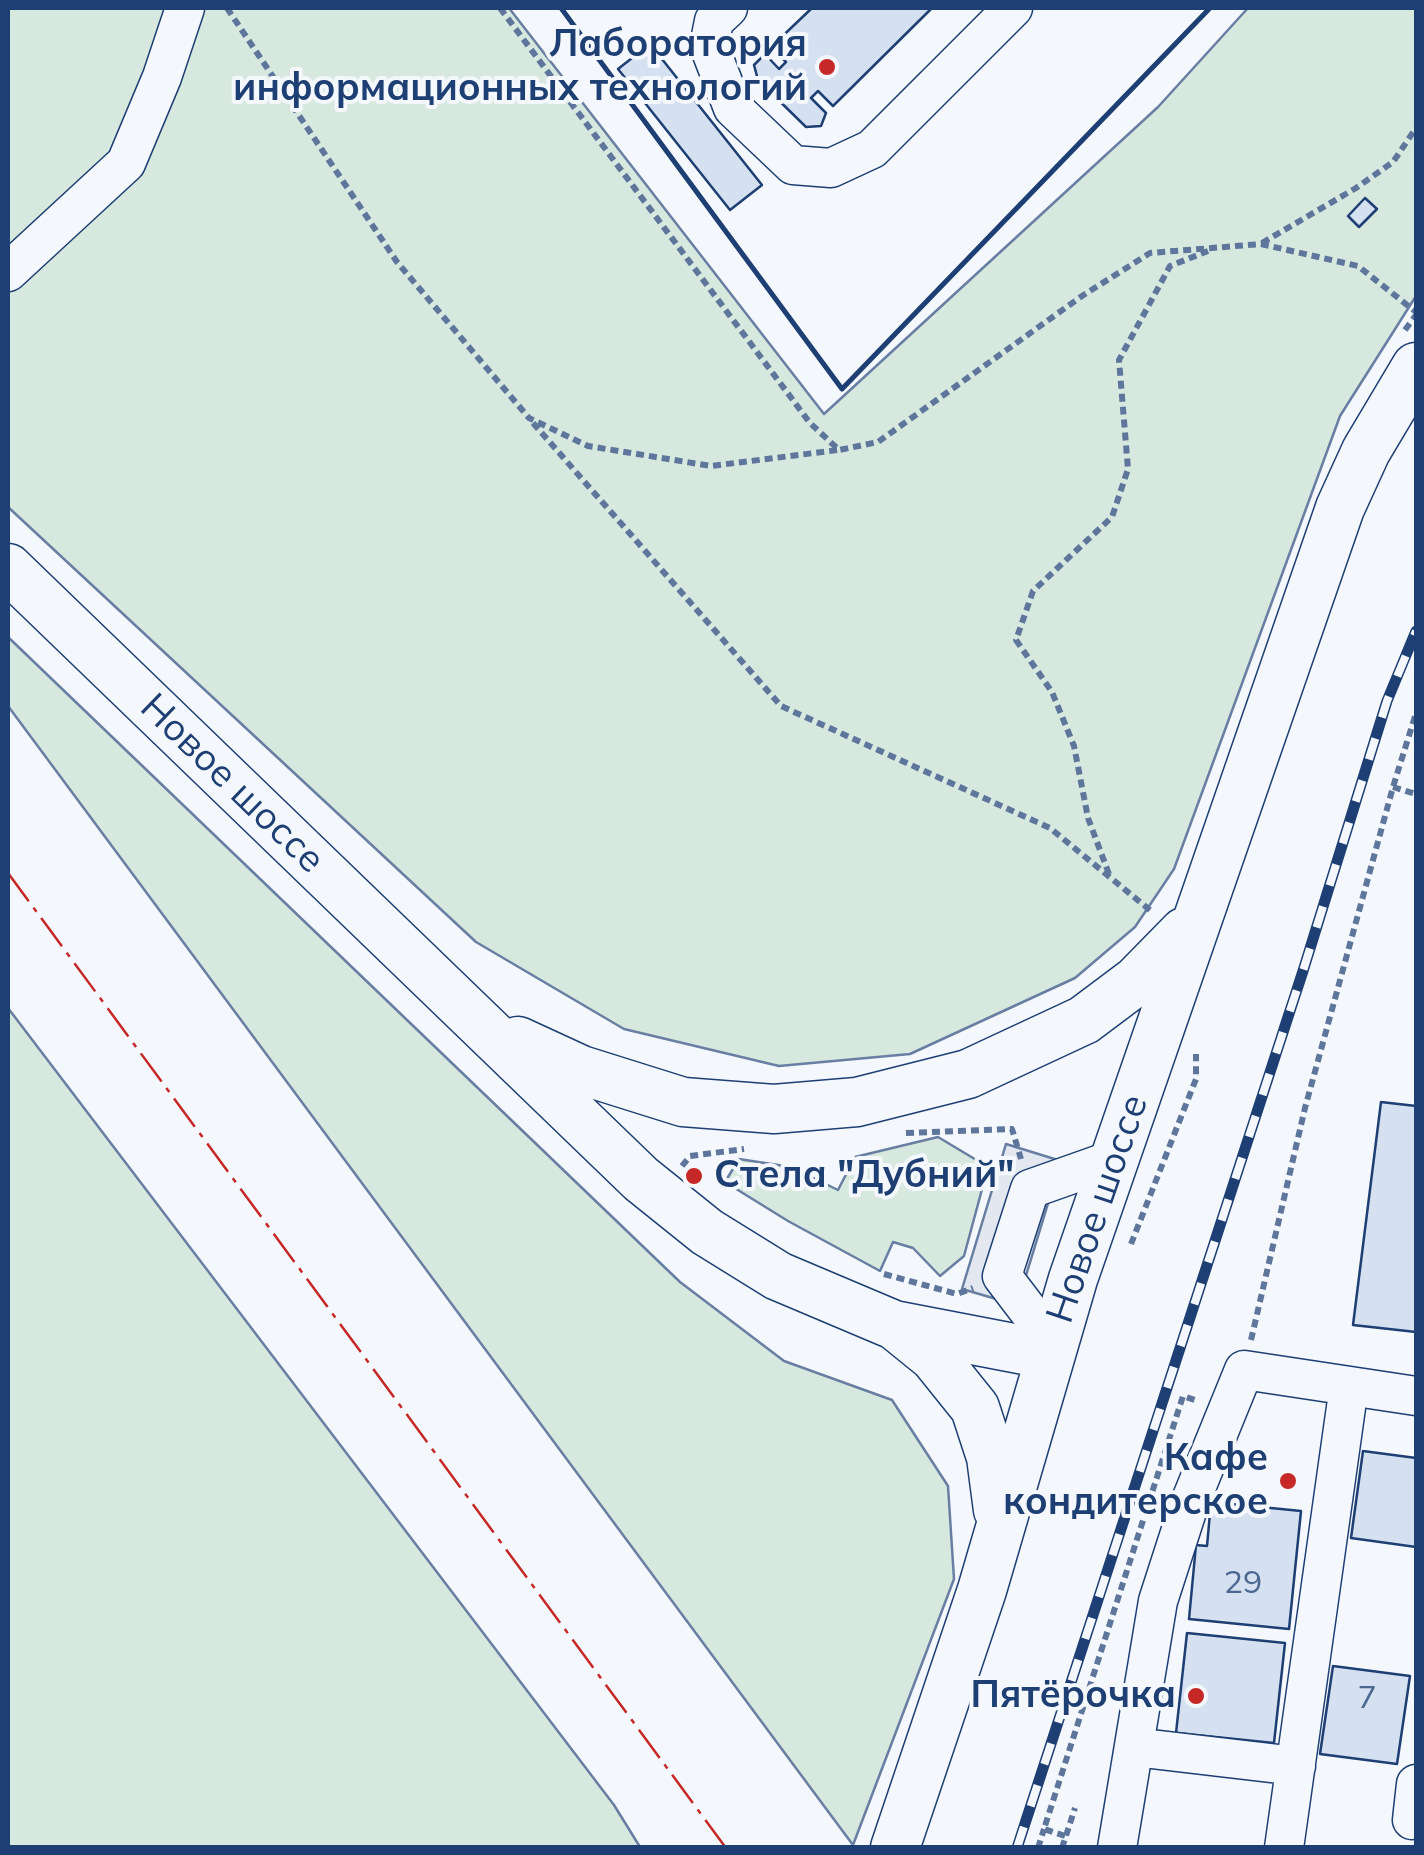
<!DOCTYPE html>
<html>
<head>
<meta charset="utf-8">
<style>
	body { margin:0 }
	#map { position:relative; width:1424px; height:1855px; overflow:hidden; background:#f4f7fb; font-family:Mulish,sans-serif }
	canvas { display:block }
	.frame { position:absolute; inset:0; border:10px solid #1d3f73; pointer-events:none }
</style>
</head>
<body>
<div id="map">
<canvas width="1424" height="1855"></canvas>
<div class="frame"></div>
</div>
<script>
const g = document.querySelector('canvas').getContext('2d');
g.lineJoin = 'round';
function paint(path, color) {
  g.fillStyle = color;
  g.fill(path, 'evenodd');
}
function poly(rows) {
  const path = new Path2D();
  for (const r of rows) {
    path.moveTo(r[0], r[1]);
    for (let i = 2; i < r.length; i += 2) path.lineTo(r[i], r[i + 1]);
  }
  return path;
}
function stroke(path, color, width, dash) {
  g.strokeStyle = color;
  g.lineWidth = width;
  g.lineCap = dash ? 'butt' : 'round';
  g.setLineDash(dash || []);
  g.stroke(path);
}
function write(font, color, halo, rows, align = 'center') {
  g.font = font + ' Mulish,sans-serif';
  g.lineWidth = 8;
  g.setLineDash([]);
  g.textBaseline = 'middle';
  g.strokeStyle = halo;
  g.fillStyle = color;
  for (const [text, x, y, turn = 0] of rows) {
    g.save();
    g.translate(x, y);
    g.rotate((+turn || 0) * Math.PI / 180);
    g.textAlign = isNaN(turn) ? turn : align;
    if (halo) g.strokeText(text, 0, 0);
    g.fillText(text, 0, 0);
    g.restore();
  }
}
const green = poly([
	[8,8,509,8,824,414,1158,107,1248,8,1416,8,1416,296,1340,416,1174,869,1135,927,1075,978,910,1054,779,1066,624,1029,476,942,8,507,8,8],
	[8,637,680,1282,784,1361,892,1400,948,1486,954,1579,853,1845,8,706,8,637],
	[8,1008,614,1805,640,1847,8,1847,8,1008],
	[938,1137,988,1167,964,1256,940,1276,913,1248,893,1242,880,1271,788,1221,725,1182,739,1159,791,1167,838,1190,855,1157,938,1137]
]);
paint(green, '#d7e8df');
stroke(green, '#687fa3', 2.5);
const parking = poly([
	[1006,1144,1061,1161,1017,1305,962,1289,1006,1144]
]);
paint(parking, '#e3e8f0');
stroke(parking, '#687fa3', 2.5);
const building = poly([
	[812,8,932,8,833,106,818,91,811,98,826,113,821,126,806,127,758,80,754,65,765,54,779,69,786,62,771,47,812,8],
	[650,44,762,185,730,210,618,69,650,44],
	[1365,198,1377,209,1359,227,1348,216,1365,198],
	[1381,1102,1416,1106,1416,1332,1353,1325,1381,1102],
	[1363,1451,1416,1458,1416,1547,1351,1538,1363,1451],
	[1211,1502,1301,1511,1289,1629,1189,1619,1196,1545,1207,1546,1211,1502],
	[1187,1633,1285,1643,1274,1743,1176,1733,1187,1633],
	[1333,1666,1410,1676,1397,1764,1320,1754,1333,1666]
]);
paint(building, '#d5e0f0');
stroke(building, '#1d3f73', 2.5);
const minor = poly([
	[728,8,714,21,709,46,733,108,793,165,831,168,872,149,1013,8],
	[8,272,126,163,162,77,185,8],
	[1053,1343,1002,1276,1030,1189,1115,1159],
	[1134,1747,1296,1766],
	[1412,1820,1416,1784],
	[1117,1848,1158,1601,1189,1505,1244,1370,1416,1396],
	[1284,1848,1349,1386]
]);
const major = poly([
	[8,568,641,1179,707,1232,778,1276,894,1325,1050,1355],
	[518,1041,581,1070,683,1102,774,1109,857,1102,968,1074,1084,1020,1136,981,1184,932],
	[897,1327,934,1357,975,1408,991,1457,998,1510],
	[895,1848,982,1590,1073,1279,1340,508,1366,451,1416,367]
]);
stroke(minor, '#1d3f73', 41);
stroke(major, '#1d3f73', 51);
stroke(poly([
	[227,8,397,262,529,418,588,446,711,466,838,450],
	[500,8,810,423,839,450,878,442,1082,296,1150,253,1261,244,1358,266,1416,312],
	[1262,243,1356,188,1393,162,1416,128],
	[1405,330,1416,315],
	[533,423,781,706,1050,828,1151,911],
	[1393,787,1416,794],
	[1109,874,1088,818,1074,746,1052,692,1016,640,1033,591,1112,517,1128,469,1119,360,1170,266,1208,251],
	[906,1133,1012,1129,1021,1159],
	[682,1166,690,1156,744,1149],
	[1131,1244,1196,1079,1196,1054],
	[884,1274,957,1294,973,1288],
	[1251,1340,1305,1108,1393,787,1416,713],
	[1065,1836,1044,1829,1183,1396,1198,1401],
	[1038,1848,1044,1829],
	[1062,1848,1075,1808]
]), '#5e769c', 6, [8, 5]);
stroke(minor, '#f4f7fb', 38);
stroke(major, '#f4f7fb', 48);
const rail = poly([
	[1017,1848,1303,971,1387,701,1416,631]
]);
stroke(rail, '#1d3f73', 11);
stroke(rail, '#f4f7fb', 8, [22]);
stroke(poly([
	[561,8,842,389,1210,8]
]), '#1d3f73', 5);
stroke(poly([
	[8,873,726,1848]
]), '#c62828', 2.5, [35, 8, 5, 8]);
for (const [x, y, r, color] of [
	[827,67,10,"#c62828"],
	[694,1176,10,"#c62828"],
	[1288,1481,10,"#c62828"],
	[1196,1696,10,"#c62828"]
]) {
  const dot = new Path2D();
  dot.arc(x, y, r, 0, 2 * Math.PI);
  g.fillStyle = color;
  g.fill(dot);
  stroke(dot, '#f4f7fb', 4);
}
write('32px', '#4b6792', null, [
	["29",1243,1583],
	["7",1367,1698]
]);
write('bold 38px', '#1d3f73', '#f4f7fb', [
	["Лаборатория",807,45],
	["информационных технологий",807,89],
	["Стела \"Дубний\"",714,1176,"left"],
	["Кафе",1268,1459],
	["кондитерское",1268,1503],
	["Пятёрочка",1176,1696]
], 'right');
write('38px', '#1d3f73', '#f4f7fb', [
	["Новое шоссе",232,784,44],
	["Новое шоссе",1098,1209,-71]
]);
</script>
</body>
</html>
